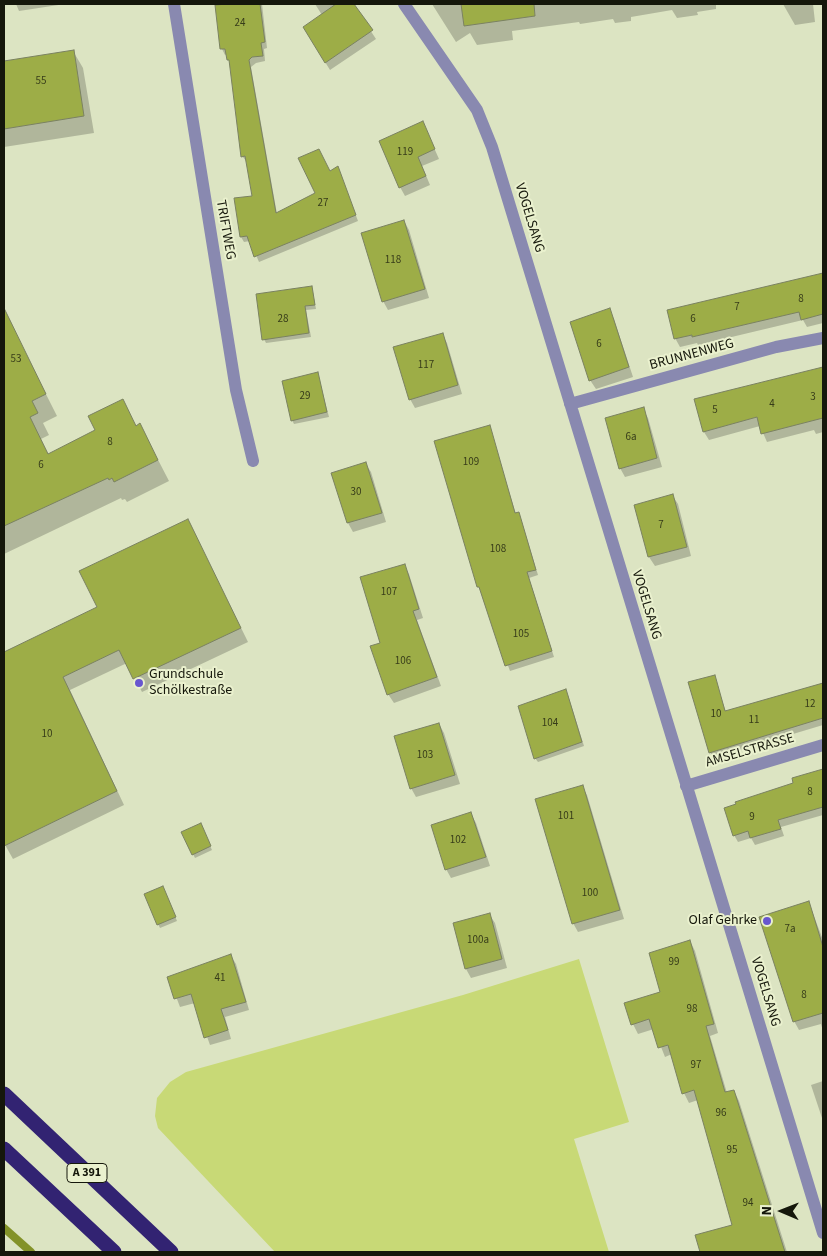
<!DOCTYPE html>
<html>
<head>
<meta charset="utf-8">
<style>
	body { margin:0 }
	#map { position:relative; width:827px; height:1256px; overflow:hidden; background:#dce4c2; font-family:"Source Sans 3",sans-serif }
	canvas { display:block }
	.frame { position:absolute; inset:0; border:5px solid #15170b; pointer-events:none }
	.north { position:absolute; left:757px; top:1186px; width:50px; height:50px; -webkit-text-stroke:4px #eaf1ce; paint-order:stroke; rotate:271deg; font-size:14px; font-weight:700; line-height:20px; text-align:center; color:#15170b }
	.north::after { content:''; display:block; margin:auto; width:18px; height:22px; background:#15170b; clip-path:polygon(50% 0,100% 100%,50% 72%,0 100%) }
</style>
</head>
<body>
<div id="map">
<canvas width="827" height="1256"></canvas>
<div class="frame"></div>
<div class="north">N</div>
</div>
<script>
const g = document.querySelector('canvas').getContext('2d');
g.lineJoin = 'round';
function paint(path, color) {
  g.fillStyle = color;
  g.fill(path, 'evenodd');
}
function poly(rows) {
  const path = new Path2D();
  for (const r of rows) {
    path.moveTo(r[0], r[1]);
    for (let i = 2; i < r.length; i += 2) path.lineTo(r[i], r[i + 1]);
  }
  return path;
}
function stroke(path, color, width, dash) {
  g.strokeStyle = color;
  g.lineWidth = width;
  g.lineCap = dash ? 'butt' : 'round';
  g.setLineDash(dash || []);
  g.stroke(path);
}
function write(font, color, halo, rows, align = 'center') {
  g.font = font + ' "Source Sans 3",sans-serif';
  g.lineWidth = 4;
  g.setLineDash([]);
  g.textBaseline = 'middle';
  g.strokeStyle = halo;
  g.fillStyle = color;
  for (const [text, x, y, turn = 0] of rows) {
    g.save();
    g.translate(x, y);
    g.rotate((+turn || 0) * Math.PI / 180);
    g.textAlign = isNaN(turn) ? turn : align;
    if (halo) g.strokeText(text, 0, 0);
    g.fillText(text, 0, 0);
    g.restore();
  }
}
paint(poly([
	[579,959,629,1122,574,1139,609,1252,275,1252,158,1128,155,1116,157,1098,170,1082,186,1072,463,995]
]), '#c8d976');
paint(poly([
	[16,4,65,4,19,11],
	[216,4,262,4,267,48,264,49,265,61,256,63,251,67,277,214,316,194,330,172,338,168,358,221,259,262,250,241,244,242,241,237,253,197,247,162,242,156,232,66,227,54,225,55,222,49],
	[315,4,353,4,376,39,330,70,304,28,322,15],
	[432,4,723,4,716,5,716,9,697,12,698,15,677,18,672,10,631,17,631,21,615,23,613,19,580,24,579,22,512,31,513,40,477,45,470,33,456,42],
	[783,4,813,4,815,22,795,25],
	[73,51,83,68,94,133,4,147,4,62],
	[423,123,439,159,422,166,430,185,405,196,400,187],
	[404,221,409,230,429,298,388,310,383,301],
	[823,274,823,323,807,327,803,320,698,345,697,343,680,347,675,338,669,311],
	[312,287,316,309,306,310,311,337,266,343,264,339],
	[609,310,614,319,633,377,596,389,590,380],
	[10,323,57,416,43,423,49,435,41,439,49,455,97,431,122,400,137,427,140,425,169,481,127,502,125,499,122,500,121,498,4,554,4,470,9,468,4,457,4,326],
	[442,334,447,343,462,394,415,408,410,399],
	[823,369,823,432,816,434,814,430,767,442,760,426,709,440,704,432,695,399],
	[318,374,329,417,294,424,292,420],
	[643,409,648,418,662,467,625,477,620,468],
	[489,427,516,514,521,519,538,575,529,578,554,657,510,671,479,587],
	[365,463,371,472,386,522,353,532,348,523],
	[672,495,678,504,691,556,655,566,649,557,636,506],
	[188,520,248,642,142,692,127,663,70,690,124,805,13,859,4,843,4,653,98,608],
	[404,565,409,574,423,618,417,620,441,686,394,703,388,694,382,643],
	[714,676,726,712,823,683,823,725,713,758,710,752],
	[568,695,584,746,538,762,535,758],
	[439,724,444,733,460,784,416,797,411,788],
	[823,771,823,815,781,827,784,836,755,845,751,838,738,842,734,835,795,784,794,779],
	[582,786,587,795,624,919,578,932,573,923],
	[471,814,476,823,490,866,451,878,446,869],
	[202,829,212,850,195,858,193,854],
	[165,892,177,921,160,928,158,924],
	[809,903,823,940,823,1031,821,1024,799,1030,794,1021],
	[489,914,495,923,507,968,471,978,466,969,454,924],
	[690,941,695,951,718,1033,710,1036,727,1093,734,1091,739,1101,787,1252,702,1252,697,1236,733,1225,698,1100,689,1103,684,1093,672,1054,665,1057,654,1029,638,1034,633,1024,662,993],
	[231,956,236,964,249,1010,225,1017,231,1039,210,1045,195,1003,180,1007,169,978],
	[823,1081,823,1121,811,1085]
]), '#0003');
stroke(poly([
	[4,1228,31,1252]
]), '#839228', 8);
const building = poly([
	[228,4,260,4,265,42,261,43,263,56,252,57,249,60,276,213,315,193,298,158,319,149,330,171,338,166,356,215,254,257,247,236,240,237,234,198,252,196,245,156,241,157,229,60,227,60,225,49,220,49,215,5,228,4],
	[336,4,354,4,373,30,325,63,303,27,336,4],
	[461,4,534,4,535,16,464,26,461,4],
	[74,50,84,116,4,129,4,61,74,50],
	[423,121,435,149,418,157,426,176,399,188,379,141,423,121],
	[404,220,425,289,382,302,361,233,404,220],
	[823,273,823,314,801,320,799,312,692,337,692,335,674,339,667,310,823,273],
	[312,286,315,305,305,306,309,333,262,340,256,294,312,286],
	[4,308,46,394,32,401,38,413,30,417,48,454,95,430,88,416,123,399,136,426,140,423,158,460,114,482,112,478,109,480,108,478,4,526,4,308],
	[610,308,629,367,589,381,570,322,610,308],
	[443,333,458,385,409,400,393,347,443,333],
	[823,367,823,418,761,434,757,417,703,432,694,399,823,367],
	[318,372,327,412,291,421,282,381,318,372],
	[644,407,657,458,619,469,605,418,644,407],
	[490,425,515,513,519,512,536,570,527,572,552,651,505,666,479,587,477,587,434,441,490,425],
	[366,462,382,513,347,523,331,473,366,462],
	[673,494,687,547,648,557,634,505,673,494],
	[188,519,241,628,133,679,119,650,63,677,117,791,4,846,4,652,97,607,79,571,188,519],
	[405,564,419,609,413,611,437,677,387,695,370,646,380,643,360,577,405,564],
	[715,675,725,711,823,683,823,718,709,753,688,682,715,675],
	[566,689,582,742,534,759,518,706,566,689],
	[439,723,455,775,410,789,394,736,439,723],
	[823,769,823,807,778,820,781,829,750,838,748,831,733,836,724,808,736,804,735,802,793,783,792,778,823,769],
	[583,785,620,910,572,924,535,799,583,785],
	[471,812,486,857,445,870,431,825,471,812],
	[201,823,211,846,192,855,181,832,201,823],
	[163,886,176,917,157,925,144,894,163,886],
	[809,901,823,947,823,1013,793,1022,759,917,809,901],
	[490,913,502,959,465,969,453,923,490,913],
	[690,940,714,1024,706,1026,725,1092,734,1090,785,1252,700,1252,695,1235,732,1225,694,1090,682,1094,668,1045,658,1048,649,1019,631,1025,624,1003,660,992,649,953,690,940],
	[231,954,246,1002,221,1009,228,1030,204,1038,191,994,174,999,167,977,231,954]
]);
paint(building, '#9dad47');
stroke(building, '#7a8161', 1);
stroke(poly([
	[174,4,236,390,253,461],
	[404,4,477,110,492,147,823,1233],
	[570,404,776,347,823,338],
	[686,786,823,745]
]), '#8989b0', 12);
stroke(poly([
	[4,1094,171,1252],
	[4,1149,114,1252]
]), '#322372', 15);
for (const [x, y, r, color] of [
	[139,683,5,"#6856cf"],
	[767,921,5,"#6856cf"]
]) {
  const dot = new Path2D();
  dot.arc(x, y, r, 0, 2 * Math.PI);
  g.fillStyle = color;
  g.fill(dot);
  stroke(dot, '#eaf1ce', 2);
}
write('11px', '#373c1a', null, [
	["24",240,24],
	["55",41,82],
	["119",405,153],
	["27",323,204],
	["118",393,261],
	["8",801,300],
	["7",737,308],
	["28",283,320],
	["6",693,320],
	["6",599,345],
	["53",16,360],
	["117",426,366],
	["29",305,397],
	["3",813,398],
	["4",772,405],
	["5",715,411],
	["6a",631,438],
	["8",110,443],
	["109",471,463],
	["6",41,466],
	["30",356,493],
	["7",661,526],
	["108",498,550],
	["107",389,593],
	["105",521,635],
	["106",403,662],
	["12",810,705],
	["10",716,715],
	["11",754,721],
	["104",550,724],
	["10",47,735],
	["103",425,756],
	["8",810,793],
	["101",566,817],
	["9",752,818],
	["102",458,841],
	["100",590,894],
	["7a",790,930],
	["100a",478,941],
	["99",674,963],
	["41",220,979],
	["8",804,996],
	["98",692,1010],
	["97",696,1066],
	["96",721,1114],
	["95",732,1151],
	["94",748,1204]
]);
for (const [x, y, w] of [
	[87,1173,40]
]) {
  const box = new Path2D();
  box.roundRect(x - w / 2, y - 9.5, w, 19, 4);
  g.fillStyle = '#eaf1ce';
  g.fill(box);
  stroke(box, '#15170b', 1);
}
write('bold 12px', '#15170b', null, [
	["A 391",87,1173]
]);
write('14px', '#15170b', '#eaf1ce', [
	["VOGELSANG",529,218,73],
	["TRIFTWEG",225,230,80],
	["BRUNNENWEG",692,355,-15],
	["VOGELSANG",646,605,73],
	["AMSELSTRASSE",750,751,-16],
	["VOGELSANG",765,992,73]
]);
write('14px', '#15170b', '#eaf1ce', [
	["Grundschule",149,675],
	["Schölkestraße",149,691],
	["Olaf Gehrke",757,921,"right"]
], 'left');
</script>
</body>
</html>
